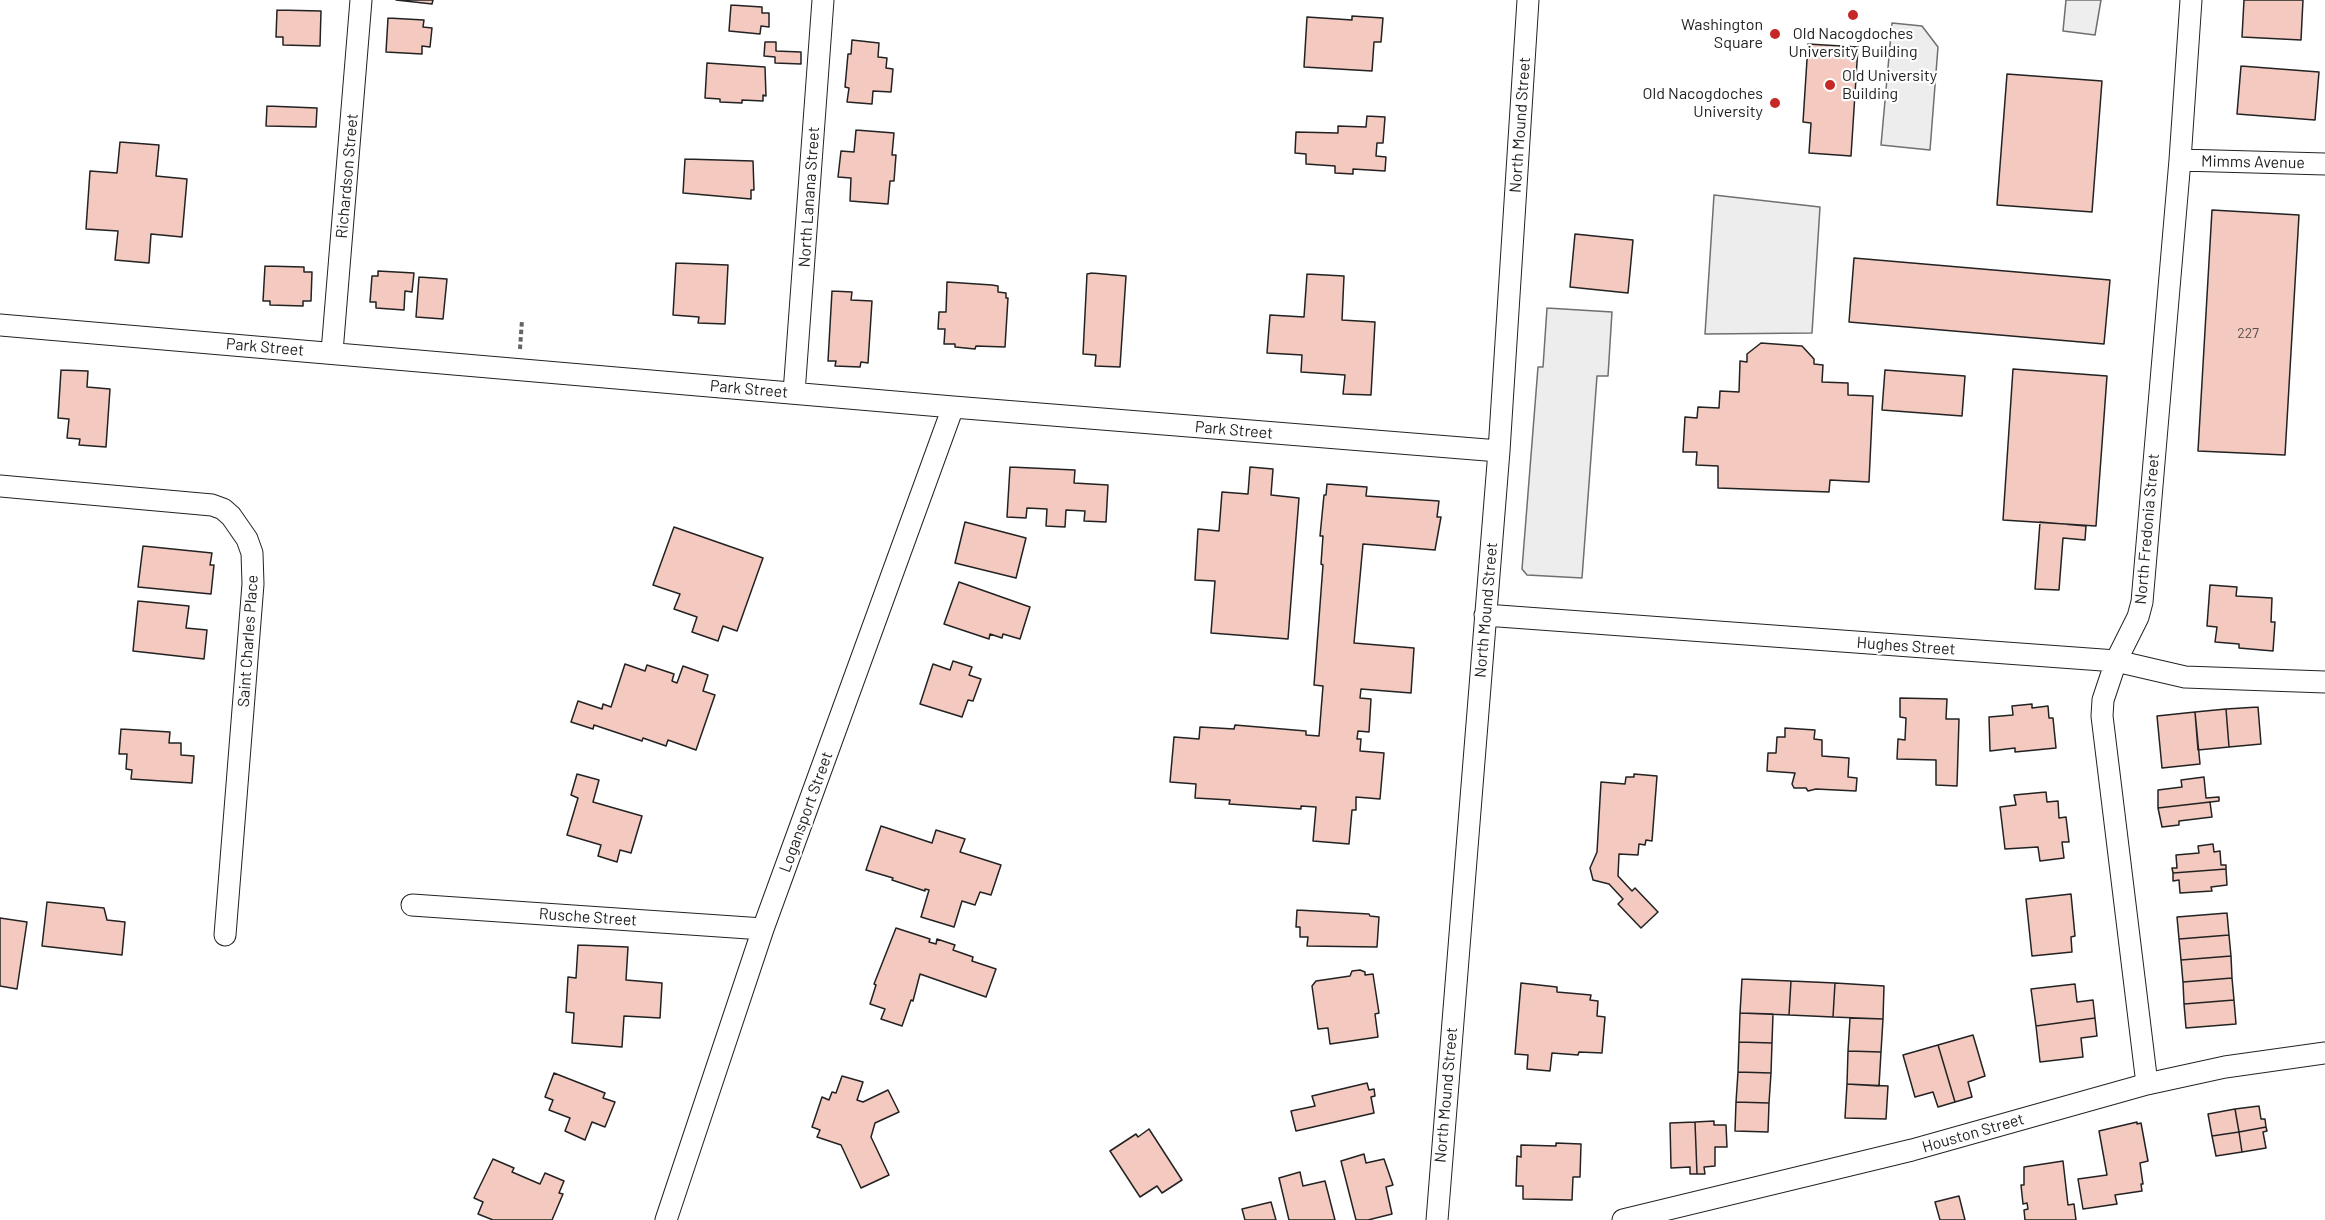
<!DOCTYPE html>
<html>
<head>
<meta charset="utf-8">
<style>
	body { margin:0 }
	canvas { display:block; background:#fff }
</style>
</head>
<body>
<canvas width="2325" height="1220"></canvas>
<script>
const g = document.querySelector('canvas').getContext('2d');
g.lineJoin = 'round';
function paint(path, color) {
  g.fillStyle = color;
  g.fill(path, 'evenodd');
}
function poly(rows) {
  const path = new Path2D();
  for (const r of rows) {
    path.moveTo(r[0], r[1]);
    for (let i = 2; i < r.length; i += 2) path.lineTo(r[i], r[i + 1]);
  }
  return path;
}
function stroke(path, color, width, dash) {
  g.strokeStyle = color;
  g.lineWidth = width;
  g.lineCap = dash ? 'butt' : 'round';
  g.setLineDash(dash || []);
  g.stroke(path);
}
function write(font, color, halo, rows, align = 'center') {
  g.font = font + ' Barlow,sans-serif';
  g.lineWidth = 4.5;
  g.setLineDash([]);
  g.textBaseline = 'middle';
  g.strokeStyle = halo;
  g.fillStyle = color;
  for (const [text, x, y, turn = 0] of rows) {
    g.save();
    g.translate(x, y);
    g.rotate((+turn || 0) * Math.PI / 180);
    g.textAlign = isNaN(turn) ? turn : align;
    if (halo) g.strokeText(text, 0, 0);
    g.fillText(text, 0, 0);
    g.restore();
  }
}
const green = poly([
	[2066,0,2101,0,2095,35,2063,31,2066,0]
]);
paint(green, '#eee');
stroke(green, '#6f6f6f', 1.5);
const parking = poly([
	[1892,23,1922,26,1938,47,1930,150,1881,145,1892,23],
	[1714,195,1820,207,1812,333,1705,334,1714,195],
	[1547,308,1612,312,1608,376,1597,376,1582,578,1527,575,1522,569,1538,367,1543,367,1547,308]
]);
paint(parking, '#ededed');
stroke(parking, '#6f6f6f', 1.5);
const building = poly([
	[396,0,433,0,432,4,396,0],
	[2244,0,2303,0,2301,40,2242,37,2244,0],
	[731,5,762,7,762,13,769,13,769,27,761,26,760,34,729,31,731,5],
	[277,10,321,11,320,46,283,45,283,37,276,37,277,10],
	[1352,16,1383,18,1381,42,1374,42,1372,71,1304,67,1307,17,1352,20,1352,16],
	[388,18,424,20,423,27,432,28,430,47,422,46,422,54,386,52,388,18],
	[852,40,879,43,878,57,887,58,886,68,893,69,891,92,873,91,872,104,847,102,849,88,845,87,848,54,851,54,852,40],
	[765,42,776,42,776,51,801,52,801,64,775,63,775,57,764,56,765,42],
	[1808,44,1858,47,1851,156,1809,153,1811,123,1803,122,1808,44],
	[707,63,765,67,766,96,763,95,763,101,742,100,742,103,720,102,720,99,705,98,707,63],
	[2241,66,2319,72,2315,120,2237,114,2241,66],
	[2007,74,2102,81,2092,212,1997,205,2007,74],
	[267,106,317,108,316,127,266,126,267,106],
	[1367,116,1385,117,1383,143,1377,143,1376,156,1386,157,1385,171,1353,169,1353,174,1335,173,1335,166,1306,164,1306,154,1295,153,1296,132,1338,133,1338,126,1366,127,1367,116],
	[856,130,894,133,892,155,896,155,894,181,890,181,888,204,850,201,851,178,838,177,841,151,854,152,856,130],
	[120,142,159,145,156,176,187,179,182,237,151,234,149,263,115,260,118,231,86,229,90,171,117,173,120,142],
	[685,159,753,161,754,190,751,190,751,199,683,193,685,159],
	[2212,210,2299,215,2285,455,2198,451,2212,210],
	[1575,234,1633,240,1628,293,1570,287,1575,234],
	[1854,258,2110,280,2104,344,1849,322,1854,258],
	[676,263,728,265,725,324,698,323,699,317,673,315,676,263],
	[265,266,304,267,304,272,312,272,311,301,303,301,303,306,270,305,270,301,263,301,265,266],
	[378,271,414,273,412,292,405,291,404,310,376,308,376,302,370,302,372,276,378,276,378,271],
	[1092,273,1126,276,1120,367,1095,366,1096,355,1083,354,1087,274,1092,273],
	[1307,274,1344,276,1342,320,1375,322,1371,395,1343,394,1345,375,1301,372,1302,355,1267,353,1270,315,1304,317,1307,274],
	[419,277,447,279,443,319,416,317,419,277],
	[947,282,992,285,998,286,998,292,1006,293,1006,298,1008,298,1005,347,976,346,975,349,955,347,955,344,944,344,945,329,938,329,939,312,946,312,947,282],
	[832,291,852,292,851,300,872,301,868,363,861,362,860,367,835,366,836,361,828,361,832,291],
	[1761,343,1802,346,1814,359,1814,364,1823,365,1822,382,1848,383,1848,395,1873,396,1869,482,1830,480,1829,492,1718,488,1718,466,1696,465,1697,452,1683,452,1685,417,1697,418,1698,407,1719,408,1720,391,1739,392,1740,361,1747,362,1747,354,1761,343],
	[2013,369,2107,376,2096,526,2003,520,2013,369],
	[61,370,88,371,87,387,110,389,106,447,79,445,80,439,67,438,69,419,58,418,61,370],
	[1885,370,1965,376,1962,416,1882,410,1885,370],
	[1010,467,1075,470,1074,483,1108,485,1106,522,1084,521,1085,511,1066,510,1065,527,1046,526,1047,509,1027,508,1026,518,1007,517,1010,467],
	[1250,467,1273,469,1271,495,1299,498,1288,639,1211,633,1215,581,1195,580,1198,529,1219,531,1222,492,1248,494,1250,467],
	[1327,484,1367,487,1366,496,1439,501,1437,517,1441,517,1435,550,1363,544,1354,643,1414,648,1411,693,1361,689,1360,698,1371,699,1369,732,1358,731,1357,739,1361,739,1360,751,1384,753,1380,799,1356,797,1356,810,1352,810,1349,844,1313,841,1316,807,1301,806,1301,809,1229,804,1230,800,1195,798,1196,784,1170,782,1174,737,1199,739,1200,727,1234,729,1235,725,1306,731,1306,735,1319,736,1323,686,1314,685,1323,565,1321,564,1323,536,1320,536,1324,495,1326,495,1327,484],
	[965,522,1026,538,1016,578,955,563,965,522],
	[2040,522,2086,526,2085,540,2063,538,2059,590,2035,589,2040,522],
	[674,527,763,558,737,631,723,626,718,641,692,632,697,617,674,609,680,594,653,585,674,527],
	[143,546,212,553,210,565,214,565,211,594,138,587,143,546],
	[959,582,1030,607,1020,639,1003,634,1002,638,990,634,989,639,944,624,959,582],
	[2210,585,2237,587,2236,596,2272,598,2271,622,2275,622,2273,651,2239,648,2239,644,2215,642,2217,627,2207,626,2210,585],
	[138,601,189,606,186,628,207,630,204,659,133,651,138,601],
	[953,661,972,667,969,675,981,679,973,701,968,700,962,717,920,704,933,664,950,670,953,661],
	[625,664,645,671,647,665,674,674,672,681,677,683,683,666,708,675,703,691,715,695,696,750,668,740,666,746,643,738,642,741,594,725,593,729,571,722,578,701,602,709,603,704,611,707,625,664],
	[1900,698,1947,699,1946,719,1959,719,1957,786,1936,785,1936,760,1897,759,1898,739,1905,740,1906,718,1900,717,1900,698],
	[2032,704,2032,708,2048,706,2049,718,2053,718,2056,748,2015,752,2015,748,1990,751,1989,717,2013,715,2012,706,2032,704],
	[2258,707,2261,744,2229,747,2226,709,2258,707],
	[2226,709,2229,747,2198,750,2195,712,2226,709],
	[2195,712,2200,764,2162,768,2157,716,2195,712],
	[1785,728,1815,730,1814,739,1822,740,1822,756,1849,758,1848,777,1857,778,1856,791,1816,789,1808,791,1806,788,1794,788,1792,784,1795,773,1767,771,1768,753,1776,753,1777,737,1785,737,1785,728],
	[121,729,170,732,169,743,181,743,181,755,194,756,192,783,131,779,132,770,126,769,127,754,119,754,121,729],
	[577,774,599,780,593,802,642,816,631,853,620,850,617,862,598,856,601,845,567,835,578,798,571,795,577,774],
	[1634,774,1657,776,1652,841,1646,840,1645,845,1639,844,1638,855,1619,854,1618,876,1632,891,1635,888,1658,912,1641,928,1618,904,1623,899,1609,884,1593,880,1590,868,1597,852,1601,782,1625,784,1626,777,1634,777,1634,774],
	[2204,777,2206,798,2219,797,2219,801,2158,808,2158,790,2182,787,2181,780,2204,777],
	[2046,792,2047,802,2058,801,2059,818,2066,817,2069,842,2062,842,2064,858,2040,861,2038,847,2005,849,2000,807,2016,805,2014,795,2046,792],
	[2210,802,2212,817,2179,821,2179,825,2162,827,2158,808,2210,802],
	[881,826,932,843,936,830,965,839,960,852,1001,865,991,895,980,892,975,905,962,901,954,927,921,917,929,890,925,889,925,891,892,880,893,878,866,870,881,826],
	[2213,844,2214,852,2220,851,2221,865,2226,865,2226,869,2173,873,2172,868,2177,868,2176,855,2199,853,2198,846,2213,844],
	[2226,869,2227,885,2211,887,2212,891,2180,893,2179,880,2173,881,2173,873,2226,869],
	[2071,894,2075,936,2071,937,2072,952,2032,956,2026,899,2071,894],
	[47,902,104,908,107,920,125,922,122,955,42,946,47,902],
	[1297,910,1369,914,1370,916,1379,917,1377,947,1307,946,1308,937,1300,937,1300,927,1296,927,1297,910],
	[2227,913,2229,935,2179,939,2177,917,2227,913],
	[0,918,27,922,17,989,0,986,0,918],
	[896,928,930,939,929,942,936,944,937,939,955,945,953,950,973,957,972,961,996,969,986,997,920,974,913,1001,911,1000,902,1026,881,1019,885,1009,870,1004,876,985,874,984,896,928],
	[2229,935,2231,956,2181,960,2179,939,2229,935],
	[578,945,628,947,626,980,662,983,660,1018,624,1016,622,1047,572,1043,574,1013,566,1012,568,977,576,978,578,945],
	[2231,956,2232,978,2183,982,2181,960,2231,956],
	[1360,970,1365,972,1365,975,1373,974,1379,1013,1375,1014,1378,1037,1330,1044,1328,1028,1318,1029,1312,986,1316,981,1350,976,1352,971,1360,970],
	[2232,978,2234,1000,2184,1004,2183,982,2232,978],
	[1742,979,1791,981,1789,1015,1740,1013,1742,979],
	[1791,981,1835,983,1833,1017,1789,1015,1791,981],
	[1521,983,1557,987,1557,992,1591,995,1590,1000,1598,1001,1597,1016,1605,1017,1602,1053,1579,1052,1578,1055,1552,1053,1550,1071,1527,1069,1528,1055,1515,1054,1521,983],
	[1835,983,1884,986,1883,1019,1833,1017,1835,983],
	[2075,984,2077,1002,2093,1000,2095,1018,2036,1026,2031,989,2075,984],
	[2234,1000,2236,1024,2186,1028,2184,1004,2234,1000],
	[1740,1013,1773,1014,1772,1043,1739,1042,1740,1013],
	[1850,1018,1883,1019,1881,1052,1848,1051,1850,1018],
	[2095,1018,2097,1036,2081,1038,2083,1057,2040,1062,2036,1026,2095,1018],
	[1973,1035,1985,1076,1968,1082,1972,1097,1955,1102,1938,1045,1973,1035],
	[1739,1042,1772,1043,1771,1073,1738,1072,1739,1042],
	[1938,1045,1955,1102,1938,1107,1933,1092,1915,1097,1903,1055,1938,1045],
	[1848,1051,1881,1052,1879,1086,1847,1084,1848,1051],
	[1738,1072,1771,1073,1769,1103,1736,1102,1738,1072],
	[554,1073,605,1093,603,1098,615,1102,605,1127,592,1122,585,1140,565,1131,570,1118,549,1110,553,1100,545,1097,554,1073],
	[842,1076,863,1082,857,1100,863,1102,888,1090,899,1112,875,1123,871,1137,889,1175,861,1188,841,1145,817,1137,820,1130,812,1127,822,1097,829,1100,832,1092,836,1093,842,1076],
	[1367,1083,1369,1090,1374,1089,1375,1096,1371,1097,1374,1113,1296,1131,1291,1111,1315,1106,1312,1096,1367,1083],
	[1847,1084,1888,1086,1886,1119,1845,1118,1847,1084],
	[1736,1102,1769,1103,1768,1132,1735,1131,1736,1102],
	[2259,1106,2261,1119,2265,1119,2266,1127,2239,1132,2235,1109,2259,1106],
	[2235,1109,2239,1132,2212,1136,2208,1114,2235,1109],
	[1714,1121,1714,1125,1726,1125,1727,1147,1715,1147,1715,1166,1704,1167,1705,1174,1697,1174,1695,1122,1714,1121],
	[1695,1122,1697,1174,1690,1174,1690,1167,1671,1168,1670,1123,1695,1122],
	[2137,1122,2137,1124,2141,1123,2148,1161,2140,1163,2143,1184,2141,1184,2142,1191,2115,1195,2117,1204,2083,1209,2078,1179,2107,1175,2099,1131,2137,1122],
	[2266,1127,2267,1131,2263,1132,2266,1148,2242,1152,2239,1132,2266,1127],
	[1149,1129,1182,1180,1162,1193,1157,1186,1140,1197,1110,1151,1136,1134,1138,1137,1149,1129],
	[2239,1132,2242,1152,2216,1156,2212,1136,2239,1132],
	[1556,1143,1581,1144,1580,1177,1573,1177,1572,1200,1523,1199,1523,1186,1516,1186,1517,1156,1521,1157,1521,1145,1556,1146,1556,1143],
	[1364,1154,1366,1163,1384,1159,1393,1185,1386,1187,1392,1214,1368,1220,1356,1220,1341,1161,1364,1154],
	[493,1159,514,1168,512,1172,540,1184,545,1173,564,1181,559,1193,563,1194,552,1220,493,1220,478,1214,483,1202,474,1198,493,1159],
	[2063,1161,2068,1205,2074,1204,2076,1220,2025,1220,2024,1210,2028,1209,2027,1203,2023,1204,2021,1185,2024,1185,2024,1167,2063,1161],
	[1300,1172,1303,1186,1325,1181,1335,1220,1289,1220,1279,1178,1300,1172],
	[1959,1196,1965,1220,1940,1220,1935,1202,1959,1196],
	[1271,1202,1276,1220,1245,1220,1242,1209,1271,1202]
]);
paint(building, '#f3c9c0');
stroke(building, '#222', 1.5);
const minor = poly([
	[2180,160,2325,164],
	[0,325,953,407,1499,451],
	[332,352,361,0],
	[794,393,823,0],
	[0,486,212,505,223,509,231,516,247,539,252,553,253,584,225,935],
	[1485,615,2116,661,2185,677,2325,682],
	[412,905,763,929],
	[2147,1084,2102,716,2103,700,2116,661,2138,617,2142,602,2180,160,2191,0],
	[666,1220,763,929,953,407],
	[1437,1220,1499,451,1528,0],
	[1623,1220,1912,1150,2147,1084,2225,1067,2325,1053]
]);
stroke(minor, '#222', 23);
stroke(poly([
	[520,349,522,320]
]), '#646464', 4, [4.5, 3]);
stroke(minor, '#fff', 21);
for (const [x, y, r, color] of [
	[1853,15,6,"#c62828"],
	[1775,34,6,"#c62828"],
	[1830,85,6,"#c62828"],
	[1775,103,6,"#c62828"]
]) {
  const dot = new Path2D();
  dot.arc(x, y, r, 0, 2 * Math.PI);
  g.fillStyle = color;
  g.fill(dot);
  stroke(dot, '#fff', 2);
}
write('14px', '#564c4a', null, [
	["227",2248,333]
]);
write('16px', '#222', '#fff', [
	["Washington",1763,25],
	["Square",1763,43],
	["Old Nacogdoches",1853,34,"center"],
	["University Building",1853,52,"center"],
	["Old University",1842,76,"left"],
	["Building",1842,94,"left"],
	["Old Nacogdoches",1763,94],
	["University",1763,112]
], 'right');
write('16px', '#222', '#fff', [
	["North Mound Street",1520,125,-86],
	["Mimms Avenue",2253,162,1],
	["Richardson Street",347,176,-85],
	["North Lanana Street",809,197,-86],
	["Park Street",265,347,5],
	["Park Street",749,389,5],
	["Park Street",1234,430,5],
	["North Fredonia Street",2147,529,-85],
	["North Mound Street",1486,610,-85],
	["Saint Charles Place",248,641,-86],
	["Hughes Street",1906,646,4],
	["Logansport Street",806,812,-70],
	["Rusche Street",588,917,4],
	["North Mound Street",1446,1095,-85],
	["Houston Street",1973,1133,-16]
]);
</script>
</body>
</html>
